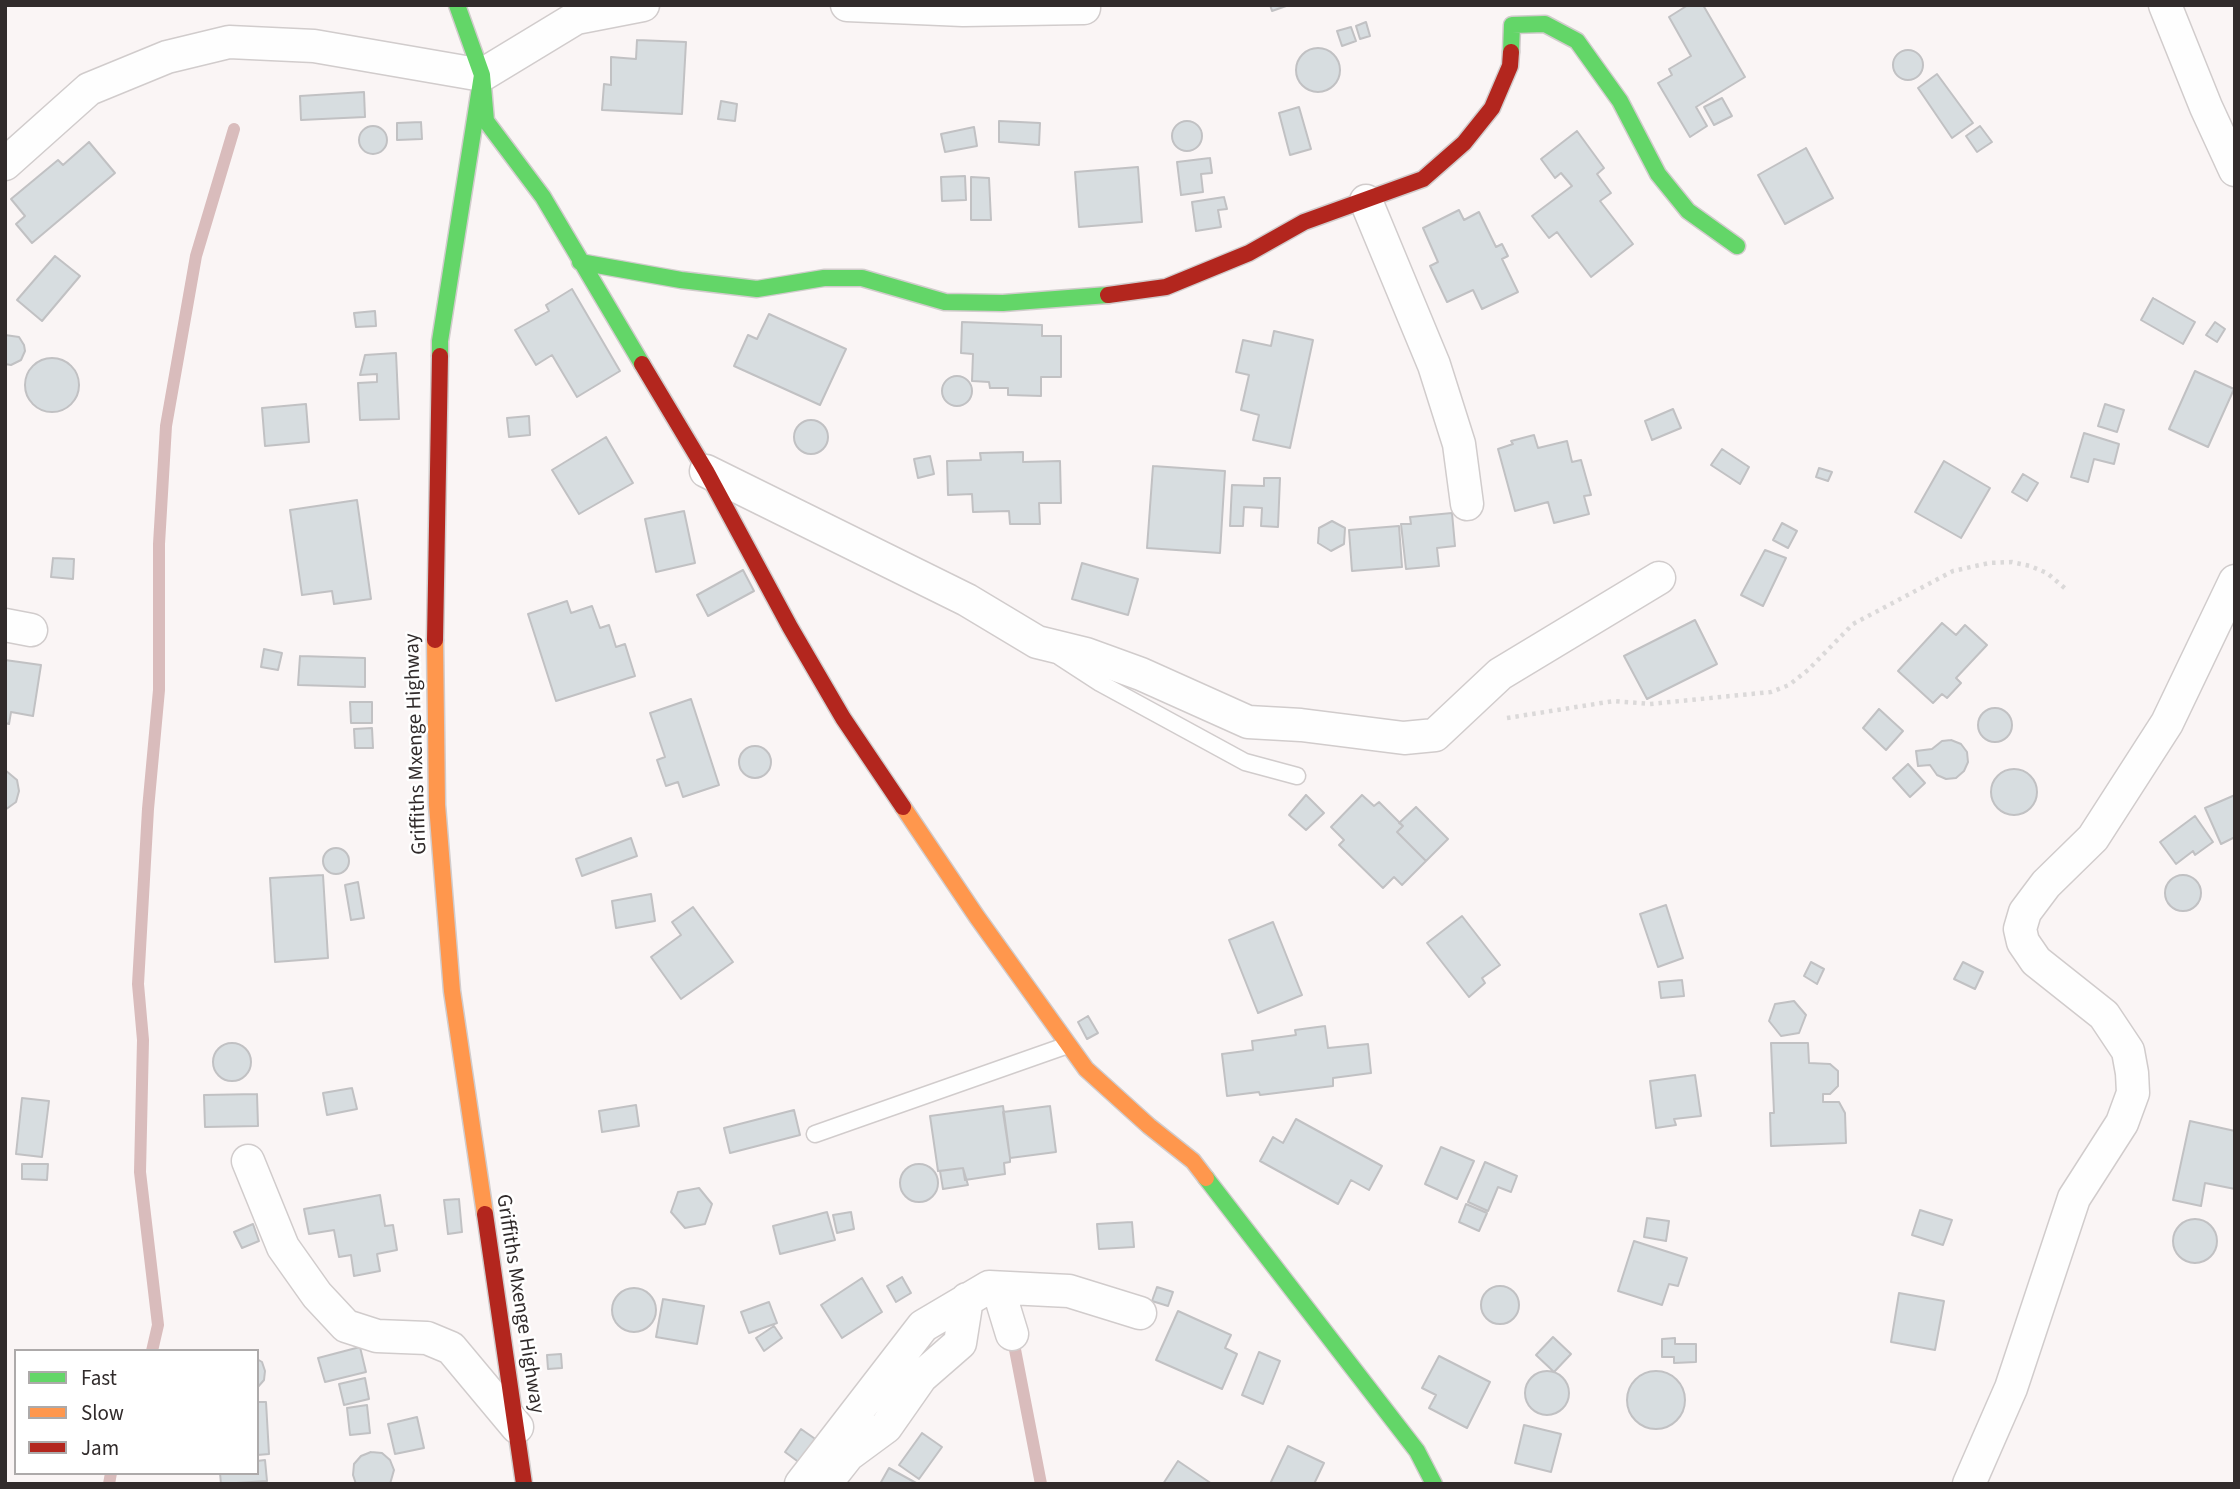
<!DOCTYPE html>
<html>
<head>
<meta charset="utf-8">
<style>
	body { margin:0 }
	#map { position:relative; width:2240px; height:1489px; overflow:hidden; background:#faf5f5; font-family:"Source Sans 3",sans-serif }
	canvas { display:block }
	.frame { position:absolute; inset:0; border:7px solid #312b2b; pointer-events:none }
	.legend { position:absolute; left:14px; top:1349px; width:245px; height:126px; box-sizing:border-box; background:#fff; border:2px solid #adaaaa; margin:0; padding:9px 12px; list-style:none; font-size:21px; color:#312b2b }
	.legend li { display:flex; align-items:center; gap:14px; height:35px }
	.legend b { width:35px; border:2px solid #adaaaa }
</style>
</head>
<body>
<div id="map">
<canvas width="2240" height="1489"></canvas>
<div class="frame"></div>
<ul class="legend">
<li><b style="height:9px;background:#63d668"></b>Fast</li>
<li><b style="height:9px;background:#ff974d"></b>Slow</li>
<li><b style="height:9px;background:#b3261e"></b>Jam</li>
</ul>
</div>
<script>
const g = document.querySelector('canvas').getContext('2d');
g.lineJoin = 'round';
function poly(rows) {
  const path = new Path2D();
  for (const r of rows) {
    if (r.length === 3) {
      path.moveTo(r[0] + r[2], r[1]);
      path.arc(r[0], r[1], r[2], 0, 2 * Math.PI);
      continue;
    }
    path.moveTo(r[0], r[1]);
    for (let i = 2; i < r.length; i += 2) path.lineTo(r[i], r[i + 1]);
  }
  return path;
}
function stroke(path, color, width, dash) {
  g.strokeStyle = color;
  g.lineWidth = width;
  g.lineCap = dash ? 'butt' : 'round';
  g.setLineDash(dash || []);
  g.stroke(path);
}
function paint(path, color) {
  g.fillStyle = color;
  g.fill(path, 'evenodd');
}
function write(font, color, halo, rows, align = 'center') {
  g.font = font + ' "Source Sans 3",sans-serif';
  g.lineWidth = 5;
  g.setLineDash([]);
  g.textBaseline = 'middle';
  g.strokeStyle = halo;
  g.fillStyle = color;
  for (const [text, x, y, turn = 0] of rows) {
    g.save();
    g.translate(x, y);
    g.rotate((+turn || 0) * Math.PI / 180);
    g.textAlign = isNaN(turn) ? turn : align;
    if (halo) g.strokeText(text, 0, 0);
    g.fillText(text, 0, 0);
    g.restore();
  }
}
stroke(poly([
	[1012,1334,1041,1484],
	[152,1351,158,1325,140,1172,143,1040,138,984,148,809,159,690,159,544,166,426,196,256,234,129],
	[109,1484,111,1473]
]), '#d9bcbc', 12);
const building = poly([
	[1270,5,1289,5,1272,11,1270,5],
	[1688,5,1703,5,1745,77,1696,107,1707,126,1690,137,1658,83,1672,75,1669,69,1691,56,1669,17,1688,5],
	[1366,22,1370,36,1360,39,1356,26,1366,22],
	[1351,27,1356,41,1342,46,1337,31,1351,27],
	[637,40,686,42,682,114,602,110,604,84,611,85,611,57,636,59,637,40],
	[1318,70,22],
	[1908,65,15],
	[1937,74,1973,123,1952,138,1918,88,1937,74],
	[364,92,365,117,301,120,300,96,364,92],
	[1722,98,1732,116,1714,125,1704,107,1722,98],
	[721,101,737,104,735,121,718,119,721,101],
	[1299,107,1311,149,1290,155,1279,113,1299,107],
	[999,121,1040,123,1039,145,999,142,999,121],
	[1187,136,15],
	[421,122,422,139,397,140,397,123,421,122],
	[1980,126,1992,142,1977,152,1966,136,1980,126],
	[373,140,14],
	[974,127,977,146,945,152,941,134,974,127],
	[1577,131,1604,168,1597,174,1611,193,1600,201,1633,244,1591,277,1557,232,1549,238,1532,216,1572,186,1561,173,1555,178,1541,159,1577,131],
	[89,142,115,173,32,243,16,224,25,216,11,199,58,160,63,165,89,142],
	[1806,148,1833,198,1785,224,1758,175,1806,148],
	[1210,158,1212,173,1201,174,1203,192,1181,195,1177,162,1210,158],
	[1138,167,1142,222,1079,227,1075,172,1138,167],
	[965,176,966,200,942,201,941,177,965,176],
	[971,177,989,178,991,220,971,220,971,177],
	[1224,197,1227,209,1218,210,1221,227,1196,231,1192,202,1224,197],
	[1459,210,1464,220,1479,212,1496,247,1502,244,1508,256,1502,259,1518,292,1482,309,1473,290,1447,302,1430,266,1438,262,1423,228,1459,210],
	[55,256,80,276,42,321,17,300,55,256],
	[572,289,620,371,577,397,552,355,536,365,515,330,549,311,546,305,572,289],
	[2153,298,2195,322,2183,344,2141,320,2153,298],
	[375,311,376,326,356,327,354,313,375,311],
	[769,314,846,349,820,405,734,366,748,335,757,339,769,314],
	[962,322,1042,325,1042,336,1061,336,1061,377,1041,377,1041,396,1008,395,1008,388,990,388,989,382,972,381,973,354,961,353,962,322],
	[2215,322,2225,329,2217,342,2206,335,2215,322],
	[1274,331,1313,340,1290,448,1253,440,1259,415,1241,410,1249,375,1236,372,1243,340,1271,346,1274,331],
	[5,335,19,337,24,345,25,351,21,360,11,365,5,364,5,335],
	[396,353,399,419,360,420,358,383,377,382,377,374,360,375,365,355,396,353],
	[52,385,27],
	[2195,371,2234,389,2208,447,2169,429,2195,371],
	[957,391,15],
	[306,404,309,442,265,446,262,408,306,404],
	[2105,404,2124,410,2117,432,2098,426,2105,404],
	[1673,409,1681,428,1652,440,1645,421,1673,409],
	[529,416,530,435,509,437,507,418,529,416],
	[811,437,17],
	[2084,433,2119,444,2114,464,2094,459,2088,482,2071,477,2084,433],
	[1534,435,1538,448,1567,441,1572,462,1581,460,1591,495,1584,496,1589,514,1554,523,1548,502,1515,511,1498,449,1513,444,1511,441,1534,435],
	[606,437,633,483,579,514,552,470,606,437],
	[1722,449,1749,467,1740,484,1711,465,1722,449],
	[1023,452,1023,462,1060,461,1061,503,1039,503,1040,524,1010,524,1009,511,973,512,972,494,948,495,947,461,981,460,980,453,1023,452],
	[930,456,934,474,918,478,914,459,930,456],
	[1944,461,1990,488,1961,538,1915,512,1944,461],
	[1153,466,1225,471,1220,553,1147,548,1153,466],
	[1819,468,1832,472,1828,481,1816,477,1819,468],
	[2023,474,2038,483,2027,501,2012,492,2023,474],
	[1264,478,1280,478,1278,527,1261,526,1262,508,1244,507,1243,526,1230,526,1232,485,1264,486,1264,478],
	[357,500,371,599,334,604,332,591,302,595,290,510,357,500],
	[684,511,695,563,656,572,645,519,684,511],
	[1452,513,1455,546,1437,548,1439,566,1406,569,1401,524,1411,524,1410,517,1452,513],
	[1332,521,1345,528,1344,544,1331,551,1318,543,1319,528,1332,521],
	[1782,523,1797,531,1788,548,1773,540,1782,523],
	[1399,526,1402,567,1352,571,1349,530,1399,526],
	[1765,550,1786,558,1763,606,1741,595,1765,550],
	[53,558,74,559,73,579,51,577,53,558],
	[1082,563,1138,579,1128,615,1072,599,1082,563],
	[743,570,754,591,708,616,697,595,743,570],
	[567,601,571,613,592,606,600,628,609,625,616,647,625,644,635,676,556,701,528,614,567,601],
	[1695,620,1717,664,1647,699,1624,656,1695,620],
	[1942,623,1956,635,1965,625,1987,645,1956,678,1961,683,1947,698,1942,694,1933,703,1898,671,1942,623],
	[264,649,282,653,278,670,261,667,264,649],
	[300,656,365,658,365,687,298,685,300,656],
	[5,660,41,665,33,716,11,712,9,724,5,723,5,660],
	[691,699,719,785,683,797,678,782,666,786,657,760,665,757,650,713,691,699],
	[350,702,372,702,372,723,351,723,350,702],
	[1995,725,17],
	[1879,709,1903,731,1886,750,1863,728,1879,709],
	[372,728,373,748,355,748,354,729,372,728],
	[1951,740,1961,744,1967,752,1968,762,1964,771,1956,778,1946,779,1937,775,1930,765,1918,766,1916,751,1932,749,1942,741,1951,740],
	[755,762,16],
	[1908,764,1925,783,1910,797,1893,778,1908,764],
	[2014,792,23],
	[5,770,17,780,19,791,16,802,5,810,5,770],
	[1306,795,1324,813,1306,830,1289,815,1306,795],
	[1362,795,1374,806,1379,802,1403,826,1397,832,1426,861,1402,885,1394,877,1383,888,1339,845,1344,840,1331,827,1362,795],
	[2235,795,2235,837,2221,844,2205,808,2235,795],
	[1416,807,1448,839,1426,861,1397,832,1403,826,1399,823,1416,807],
	[2195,816,2213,842,2195,855,2193,851,2176,864,2160,842,2195,816],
	[631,838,637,856,582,876,576,859,631,838],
	[336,861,13],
	[2183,893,18],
	[323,875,328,958,275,962,270,878,323,875],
	[358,882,364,918,351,920,345,885,358,882],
	[651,894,655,921,616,928,612,901,651,894],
	[1666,905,1683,958,1658,967,1640,914,1666,905],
	[693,907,733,962,681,999,651,957,681,935,672,922,693,907],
	[1462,916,1500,965,1482,978,1485,983,1469,997,1427,943,1462,916],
	[1273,922,1302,995,1258,1013,1229,940,1273,922],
	[1811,962,1824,969,1817,984,1804,976,1811,962],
	[1963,962,1983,972,1975,989,1954,979,1963,962],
	[1682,980,1684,996,1661,998,1659,982,1682,980],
	[1794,1001,1806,1015,1799,1033,1781,1036,1769,1021,1775,1004,1794,1001],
	[1088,1016,1098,1033,1087,1039,1078,1022,1088,1016],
	[1325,1026,1328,1048,1368,1044,1371,1073,1333,1078,1333,1086,1260,1095,1259,1092,1227,1096,1222,1054,1253,1050,1252,1041,1296,1035,1295,1030,1325,1026],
	[1771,1043,1808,1043,1809,1063,1830,1064,1838,1071,1838,1086,1830,1094,1823,1094,1823,1102,1839,1102,1845,1113,1846,1143,1771,1146,1770,1113,1774,1113,1771,1043],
	[232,1062,19],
	[1695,1075,1701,1116,1674,1119,1676,1125,1656,1128,1650,1081,1695,1075],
	[352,1088,357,1109,327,1115,323,1093,352,1088],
	[257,1094,258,1126,205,1127,204,1095,257,1094],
	[22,1098,49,1101,42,1157,16,1154,22,1098],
	[636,1105,639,1126,602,1132,599,1111,636,1105],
	[1003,1106,1010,1158,1010,1162,1004,1163,1005,1174,965,1180,963,1168,938,1171,930,1116,1003,1106],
	[1050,1106,1056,1152,1010,1158,1003,1112,1050,1106],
	[794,1110,800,1135,730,1153,724,1128,794,1110],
	[1296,1119,1382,1166,1369,1190,1351,1180,1338,1204,1260,1161,1273,1137,1283,1143,1296,1119],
	[2190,1121,2235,1131,2235,1189,2205,1183,2201,1206,2173,1200,2190,1121],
	[1441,1147,1474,1161,1457,1199,1425,1184,1441,1147],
	[1485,1162,1517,1176,1511,1192,1498,1187,1488,1211,1468,1202,1485,1162],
	[22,1164,48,1164,47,1180,22,1179,22,1164],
	[919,1183,19],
	[963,1168,968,1185,943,1189,940,1171,963,1168],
	[699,1188,712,1204,705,1224,685,1228,671,1212,678,1192,699,1188],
	[380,1195,385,1226,393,1225,397,1250,377,1254,380,1271,354,1276,351,1255,339,1257,334,1230,309,1234,304,1209,380,1195],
	[459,1199,462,1232,448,1234,444,1200,459,1199],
	[1466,1204,1487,1213,1479,1231,1459,1222,1466,1204],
	[1920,1210,1952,1220,1943,1245,1912,1235,1920,1210],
	[827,1212,835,1240,780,1254,773,1226,827,1212],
	[851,1212,854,1229,837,1233,833,1215,851,1212],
	[1647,1218,1669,1221,1666,1241,1644,1237,1647,1218],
	[2195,1241,22],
	[1132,1222,1134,1247,1099,1249,1097,1224,1132,1222],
	[253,1224,259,1241,242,1248,234,1232,253,1224],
	[1634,1241,1687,1258,1678,1286,1669,1284,1662,1305,1618,1291,1634,1241],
	[902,1277,911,1293,896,1302,887,1286,902,1277],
	[862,1278,882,1312,842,1338,821,1305,862,1278],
	[1500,1305,19],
	[1157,1287,1173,1292,1168,1306,1152,1301,1157,1287],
	[634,1310,22],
	[1899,1293,1944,1301,1935,1350,1891,1342,1899,1293],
	[663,1299,704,1306,697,1344,656,1337,663,1299],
	[769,1302,777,1323,749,1333,741,1312,769,1302],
	[1178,1311,1231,1335,1225,1348,1237,1354,1222,1389,1156,1360,1178,1311],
	[774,1326,782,1338,764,1351,756,1338,774,1326],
	[1553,1337,1571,1354,1554,1372,1536,1355,1553,1337],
	[1675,1338,1675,1344,1696,1344,1696,1362,1674,1363,1674,1357,1662,1357,1662,1339,1675,1338],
	[360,1347,366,1372,325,1382,318,1358,360,1347],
	[1259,1352,1280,1361,1263,1404,1242,1395,1259,1352],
	[561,1354,562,1368,548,1369,547,1355,561,1354],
	[1439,1356,1490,1382,1467,1428,1429,1408,1436,1395,1422,1388,1439,1356],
	[257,1359,262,1362,265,1371,264,1380,257,1388,257,1359],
	[1547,1393,22],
	[1656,1400,29],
	[365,1378,369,1399,344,1405,339,1384,365,1378],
	[257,1402,266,1402,269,1454,257,1455,257,1402],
	[367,1405,370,1433,350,1435,347,1408,367,1405],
	[417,1417,424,1448,395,1454,388,1424,417,1417],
	[1524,1425,1561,1434,1551,1472,1515,1463,1524,1425],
	[801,1429,821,1443,804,1466,785,1452,801,1429],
	[922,1433,942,1447,919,1479,899,1465,922,1433],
	[1288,1446,1324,1463,1314,1484,1270,1484,1288,1446],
	[371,1452,382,1453,390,1460,394,1470,390,1484,356,1484,353,1475,354,1464,361,1456,371,1452],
	[265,1460,267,1481,221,1484,220,1473,257,1473,257,1461,265,1460],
	[1178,1461,1212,1484,1163,1484,1178,1461],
	[889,1468,918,1484,880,1484,889,1468]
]);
paint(building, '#d7dde0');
stroke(building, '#c1c1c3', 2);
const lane = poly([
	[1060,657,1100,683,1245,762,1297,776],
	[815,1134,1068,1045]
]);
const street = poly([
	[847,5,963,10,1084,8],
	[2165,5,2206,107,2235,170],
	[5,164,89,89,167,57,229,42,314,46,482,75,576,18,643,5],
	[1366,201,1434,365,1459,444,1467,504],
	[706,471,967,600,1037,642,1086,654,1141,674,1248,722,1301,725,1404,738,1435,735,1500,674,1659,578],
	[5,625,31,630],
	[248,1161,283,1247,317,1295,346,1326,377,1336,427,1338,451,1348,517,1427],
	[998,1288,1012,1334],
	[826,1483,848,1455,886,1427,921,1377,960,1343,967,1299],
	[801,1484,923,1326,989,1287,1069,1291,1140,1313],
	[1969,1484,2011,1388,2074,1198,2122,1123,2133,1093,2132,1073,2128,1051,2104,1015,2036,961,2023,942,2020,929,2025,912,2046,884,2093,838,2167,723,2235,581]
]);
const fast = poly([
	[1511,52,1512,25,1545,24,1577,41,1620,101,1658,174,1688,211,1737,246],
	[482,75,486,121,543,197,642,364],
	[580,262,681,280,757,289,824,278,862,278,945,302,1003,303,1108,295],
	[440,356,440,341,482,75,457,5],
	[1206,1178,1417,1451,1434,1484]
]);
const slow = poly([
	[435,640,437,805,452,991,485,1214],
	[903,807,977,917,1086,1069,1149,1126,1193,1161,1206,1178]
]);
const jam = poly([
	[1108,295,1166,287,1249,253,1304,222,1423,179,1464,143,1492,108,1510,66,1511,52],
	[642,364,706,471,790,627,843,718,903,807],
	[435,640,440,356],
	[485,1214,524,1484]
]);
stroke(lane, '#d1cccc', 19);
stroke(street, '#d1cccc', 35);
stroke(fast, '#d1cccc', 19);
stroke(slow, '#d1cccc', 19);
stroke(jam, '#d1cccc', 19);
stroke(poly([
	[1507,718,1614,701,1650,704,1771,692,1789,685,1808,670,1853,624,1953,571,1989,563,2012,562,2030,566,2047,573,2068,591]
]), '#dbd9d9', 4.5, [3.5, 5]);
stroke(lane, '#fefefe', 16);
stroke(street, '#fefefe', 32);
stroke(fast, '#63d668', 16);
stroke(slow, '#ff974d', 16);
stroke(jam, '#b3261e', 16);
write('21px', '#312b2b', '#fff', [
	["Griffiths Mxenge Highway",417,744,-92],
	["Griffiths Mxenge Highway",519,1304,81]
]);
</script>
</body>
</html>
